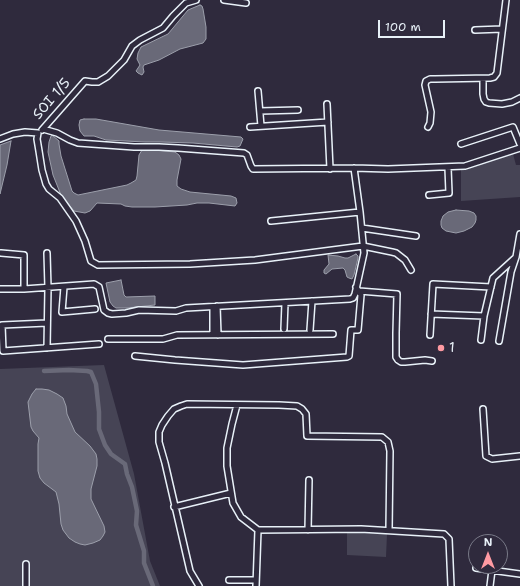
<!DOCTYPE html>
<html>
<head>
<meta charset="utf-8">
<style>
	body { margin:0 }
	#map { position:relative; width:520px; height:586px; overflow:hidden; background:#2f2a3d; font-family:"Shantell Sans",sans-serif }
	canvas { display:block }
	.north { position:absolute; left:468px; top:534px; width:40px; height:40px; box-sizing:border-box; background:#2f2a3d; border:1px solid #797a88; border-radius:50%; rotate:0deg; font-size:11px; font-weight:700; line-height:16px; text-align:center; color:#e8f1f8 }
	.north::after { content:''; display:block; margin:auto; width:14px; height:18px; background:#ff9aa2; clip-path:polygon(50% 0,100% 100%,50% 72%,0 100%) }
	.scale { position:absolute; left:378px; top:20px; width:67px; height:18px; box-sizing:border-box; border:2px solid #e8f1f8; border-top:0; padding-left:5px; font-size:12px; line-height:14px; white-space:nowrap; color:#e8f1f8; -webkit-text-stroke:3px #2f2a3d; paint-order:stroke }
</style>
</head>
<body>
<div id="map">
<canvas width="520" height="586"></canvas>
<div class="north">N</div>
<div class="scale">100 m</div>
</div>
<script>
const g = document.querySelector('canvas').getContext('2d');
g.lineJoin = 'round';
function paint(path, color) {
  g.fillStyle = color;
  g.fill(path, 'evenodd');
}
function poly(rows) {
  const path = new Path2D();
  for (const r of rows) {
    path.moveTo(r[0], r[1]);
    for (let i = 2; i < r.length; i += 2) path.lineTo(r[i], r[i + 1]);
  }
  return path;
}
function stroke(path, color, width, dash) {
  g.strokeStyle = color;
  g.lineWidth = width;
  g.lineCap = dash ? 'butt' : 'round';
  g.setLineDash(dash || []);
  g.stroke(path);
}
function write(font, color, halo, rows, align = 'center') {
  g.font = font + ' "Shantell Sans",sans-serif';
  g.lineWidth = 3;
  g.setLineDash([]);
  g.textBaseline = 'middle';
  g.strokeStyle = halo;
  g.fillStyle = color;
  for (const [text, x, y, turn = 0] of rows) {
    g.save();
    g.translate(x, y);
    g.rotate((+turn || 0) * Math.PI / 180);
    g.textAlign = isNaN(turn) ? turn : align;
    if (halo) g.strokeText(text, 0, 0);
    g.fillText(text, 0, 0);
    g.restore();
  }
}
paint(poly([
	[513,154,516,165,520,165,520,197,461,201,461,169],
	[104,365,134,474,150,561,160,586,0,586,0,369],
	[347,532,387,534,386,557,347,555]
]), '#464455');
const water = poly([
	[200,5,202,6,203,9,206,27,206,39,203,43,180,49,159,60,144,65,143,67,144,72,142,75,138,73,136,71,140,65,137,59,138,53,141,47,168,34,188,10,200,5],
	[84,119,96,119,159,130,241,137,243,139,240,146,237,147,193,143,161,142,145,142,106,140,94,136,84,136,80,131,79,125,80,120,84,119],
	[52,135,59,141,59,144,61,156,72,191,74,193,78,195,127,185,131,183,136,180,137,176,139,155,142,150,146,149,175,152,179,155,181,159,177,180,177,186,181,189,190,192,231,196,236,198,237,203,235,206,209,203,197,203,187,205,155,207,132,207,125,206,121,204,97,203,90,211,85,213,74,211,61,195,53,175,48,152,49,142,51,136,52,135],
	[11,141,7,165,0,194,0,145,11,141],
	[456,210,469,211,474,213,476,216,476,220,475,223,472,227,464,231,456,233,446,231,442,228,441,225,441,221,443,216,448,212,456,210],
	[356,254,358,256,358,258,354,275,352,279,349,278,347,277,345,270,343,268,332,269,326,274,324,273,324,270,329,264,328,255,338,256,345,258,348,258,356,254],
	[121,280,124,295,126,297,155,296,155,305,127,308,116,308,113,306,110,302,106,283,121,280],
	[36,389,42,389,49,390,57,394,63,398,66,406,67,414,75,432,90,446,96,454,97,459,97,466,91,489,91,499,104,526,105,532,103,536,100,540,93,543,85,545,80,544,75,542,69,538,63,530,61,524,59,504,56,492,44,483,40,478,38,471,38,444,39,438,33,431,31,427,28,402,32,394,36,389]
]);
paint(water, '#696978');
stroke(water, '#9c9fab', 1);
stroke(poly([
	[44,371,69,370,87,371,91,372,96,384,99,412,99,429,105,445,111,454,125,464,127,474,132,487,137,511,136,525,144,551,144,563,153,586]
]), '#696978', 4.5);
const minor = poly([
	[224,0,246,3],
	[475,30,502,29],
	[483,79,483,94,484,99,486,102,489,103,502,104,512,102,520,98],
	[258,91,261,126],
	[327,104,330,169],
	[260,111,298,110],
	[250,127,328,122],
	[428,127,430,123,431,112,425,85,426,81,430,79,435,79,490,78,494,77,497,73,506,0],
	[43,129,57,133,70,140,78,143,134,147,159,147,178,148,244,153,247,155,251,166,253,169,354,168,388,169,465,166,520,148],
	[42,130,85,81,92,82,98,82,108,76,124,60,132,46,140,40,163,28,173,16,186,3,196,0],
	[38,133,37,139,39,151,42,170,46,184,49,189,60,198,76,221,85,241,91,261,98,265,190,264,255,260,363,246,392,252,396,253,405,260,411,270],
	[0,139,13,134,25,132,38,133],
	[461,144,513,127,520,144],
	[429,195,449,193,448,168],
	[271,221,360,212],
	[362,228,416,236],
	[1,253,24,255,24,289],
	[64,287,62,312,95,309],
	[0,289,24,289,94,284,99,287,104,310,108,313,112,314,126,313,139,310,176,311,186,308,350,299,353,298,355,294,364,253,360,212,354,168],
	[359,291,397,294,396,333,396,357,398,360,401,362,405,362,425,360,432,361],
	[217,306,218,335],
	[213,307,213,335],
	[431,314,484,316],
	[47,323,2,325,3,351,99,344],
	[284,329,285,303],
	[310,330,312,301],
	[430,335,433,284,491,287],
	[108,339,163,339,177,335,333,334],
	[481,340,484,316,493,278,515,258],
	[499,341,511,272,516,257,520,234],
	[47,348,48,288,47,253],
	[135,356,175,360,243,365,347,357,349,356,351,330,358,330,361,295,356,287],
	[237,405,232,424,227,448,227,466,233,503,241,517,258,530,361,529,444,534,449,539,451,586],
	[483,409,486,456,492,459,520,456],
	[174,507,231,493],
	[308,530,309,480],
	[26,564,26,586],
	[476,568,520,574],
	[229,580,256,580],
	[199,586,190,571,165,463,159,442,159,432,162,425,168,416,174,409,181,406,187,404,279,405,297,406,302,409,306,414,307,436,382,437,388,442,390,451,389,530],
	[256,586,258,530],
	[490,586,492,570]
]);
stroke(minor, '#e8f1f8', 8);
stroke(minor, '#2f2a3d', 5);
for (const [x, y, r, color] of [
	[441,348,4,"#ff9aa2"]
]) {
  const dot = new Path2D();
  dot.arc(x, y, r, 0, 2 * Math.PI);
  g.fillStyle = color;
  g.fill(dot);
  stroke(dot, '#2f2a3d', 1.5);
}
write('14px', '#e8f1f8', '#2f2a3d', [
	["SOI 1/5",52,99,-49]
]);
write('14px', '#e8f1f8', '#2f2a3d', [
	["1",449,348]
], 'left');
</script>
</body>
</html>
